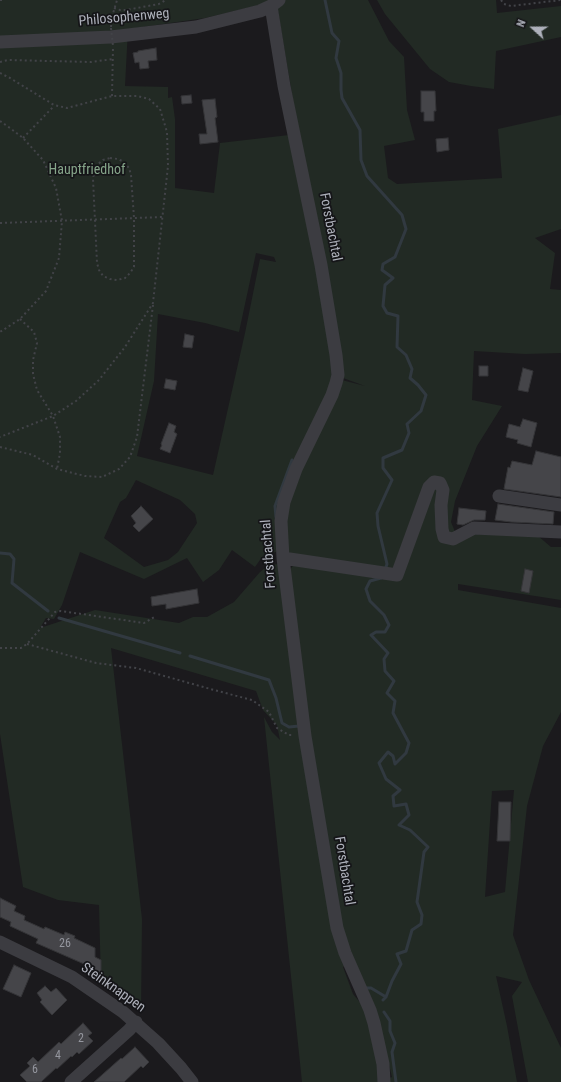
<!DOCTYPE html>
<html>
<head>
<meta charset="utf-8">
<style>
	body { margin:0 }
	#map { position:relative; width:561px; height:1082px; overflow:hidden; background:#1b1a1d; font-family:"Roboto Condensed",sans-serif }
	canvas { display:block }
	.north { position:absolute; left:513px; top:8px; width:40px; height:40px; -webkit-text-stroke:3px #151518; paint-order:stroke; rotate:291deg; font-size:11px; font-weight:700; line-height:16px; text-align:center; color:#aeb1bb }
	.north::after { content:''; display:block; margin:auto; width:14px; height:18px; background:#aeb1bb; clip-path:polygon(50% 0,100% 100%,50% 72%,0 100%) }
</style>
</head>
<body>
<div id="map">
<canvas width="561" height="1082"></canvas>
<div class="north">N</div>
</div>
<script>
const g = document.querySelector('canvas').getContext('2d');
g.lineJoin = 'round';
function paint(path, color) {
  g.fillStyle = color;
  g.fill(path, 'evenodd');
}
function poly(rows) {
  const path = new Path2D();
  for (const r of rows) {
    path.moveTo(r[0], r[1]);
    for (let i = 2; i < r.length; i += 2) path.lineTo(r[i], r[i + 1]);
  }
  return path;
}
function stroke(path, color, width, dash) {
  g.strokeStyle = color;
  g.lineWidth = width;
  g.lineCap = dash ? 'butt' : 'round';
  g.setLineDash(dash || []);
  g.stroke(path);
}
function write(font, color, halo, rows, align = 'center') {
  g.font = font + ' "Roboto Condensed",sans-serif';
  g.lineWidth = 3.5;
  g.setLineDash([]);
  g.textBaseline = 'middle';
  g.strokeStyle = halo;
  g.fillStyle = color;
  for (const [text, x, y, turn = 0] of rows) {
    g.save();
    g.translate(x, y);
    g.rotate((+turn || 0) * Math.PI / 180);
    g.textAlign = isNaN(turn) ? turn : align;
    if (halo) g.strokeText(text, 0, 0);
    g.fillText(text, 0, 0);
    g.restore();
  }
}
paint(poly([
	[0,0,270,0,268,3,205,18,128,29,125,86,168,87,168,98,172,97,175,119,175,188,214,193,220,143,289,135,317,267,334,378,365,386,343,378,299,135,276,0,368,0,389,41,404,57,407,110,415,140,384,146,388,178,397,184,502,178,498,129,561,115,561,229,535,238,555,253,550,289,561,290,561,353,525,354,474,351,472,400,502,406,477,446,455,501,451,522,458,539,488,531,538,536,551,547,561,547,561,600,458,584,458,590,561,608,561,712,543,746,527,806,513,935,529,980,561,1048,561,1082,528,1082,512,996,522,982,496,976,507,1026,517,1082,302,1082,264,717,272,732,280,740,277,725,263,710,256,691,111,648,142,919,141,1013,134,1005,101,983,99,905,58,900,23,887,0,734],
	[256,253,274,257,276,262,260,259,245,333,213,475,137,456,154,381,158,314,205,323,239,332],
	[136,480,180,500,195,514,197,523,178,552,168,560,144,567,104,538,120,502,126,498],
	[232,550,255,567,262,557,278,551,297,560,289,571,279,564,269,565,260,572,234,602,207,617,193,617,179,623,95,610,40,628,46,618,54,619,62,605,80,552,144,579,187,558,203,582,219,570],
	[514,790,505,892,485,897,492,791],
	[354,962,375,1007,392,1077,381,1081,368,1012,353,994,343,967],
	[377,0,496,0,497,13,561,6,561,37,496,51,494,89,471,86,449,82,430,69,385,14]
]), '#222a24');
stroke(poly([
	[325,0,332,33,339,41,336,58,341,73,341,90,342,98,360,130,361,160,367,176,402,215,406,229,395,257,383,264,382,270,393,278,385,285,383,306,387,313,398,316,397,347,406,355,412,369,410,378,418,385,426,395,421,411,407,424,409,433,402,450,383,458,383,468,392,480,377,513,378,526,387,564,385,570],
	[276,517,275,506,292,460],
	[0,553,10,554,14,559,12,583,48,611],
	[381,578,370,581,366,589,370,601,384,615,389,625,385,632,376,632,371,635,388,653,384,659,385,671,394,681,387,693,395,701,393,713,409,743,406,753,395,764,393,756,388,752,379,763,386,779,400,790,393,796,394,806,406,804,409,815,399,825,410,830,428,847,424,852,417,902,422,915,421,924,412,930,406,951,397,954,401,964,392,981,386,997,383,1000],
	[59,618,180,653],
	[190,656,269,680,276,698,282,723,289,727,299,726],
	[366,988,371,988,386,997],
	[384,1012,390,1021,390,1031,395,1043,392,1052,396,1082]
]), '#313940', 3);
const building = poly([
	[156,48,157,60,148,61,149,68,140,69,139,62,135,63,133,53,138,52,138,51,156,48],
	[421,91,435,91,436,111,434,111,434,121,424,121,424,112,421,112,421,91],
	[191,95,192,103,182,104,181,96,191,95],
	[215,99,217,117,215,118,218,142,200,144,199,134,207,134,202,100,215,99],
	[448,138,449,150,437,152,436,139,448,138],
	[185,334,194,336,192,348,183,347,185,334],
	[479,366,488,366,488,376,479,376,479,366],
	[523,368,533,371,528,392,518,390,523,368],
	[166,379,177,381,175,390,164,388,166,379],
	[523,419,537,423,531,447,517,443,518,440,506,437,509,424,520,427,523,419],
	[169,423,176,426,174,432,177,434,170,453,160,449,162,445,161,444,169,423],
	[536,451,561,457,561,497,504,489,508,467,510,468,512,461,532,465,536,451],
	[498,504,554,512,553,524,511,522,495,520,498,504],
	[141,506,153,519,139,532,133,526,136,523,131,516,141,506],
	[459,508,486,511,485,520,474,520,463,525,457,524,459,508],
	[525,569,533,571,529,593,521,591,525,569],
	[197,589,199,603,166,609,166,604,152,606,151,597,197,589],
	[499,802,511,802,510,841,497,841,499,802],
	[0,898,16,906,14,911,25,916,24,920,44,929,45,927,64,935,65,932,75,936,74,938,95,948,95,957,101,960,101,973,91,969,91,967,36,943,38,939,10,926,11,922,0,917,0,898],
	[14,965,31,973,21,997,3,989,14,965],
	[45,986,51,992,56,988,67,1000,52,1015,40,1002,42,1000,37,993,45,986],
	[83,1023,92,1033,88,1036,93,1041,79,1054,77,1052,72,1057,71,1056,57,1069,56,1068,41,1082,27,1082,20,1075,30,1066,27,1063,33,1057,38,1062,59,1042,61,1044,83,1023],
	[135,1047,149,1062,143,1068,141,1066,124,1082,94,1082,121,1058,122,1059,135,1047]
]);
paint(building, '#454549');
stroke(building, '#353538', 1);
stroke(poly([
	[0,0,2,0],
	[501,0,504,4,511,6,561,0],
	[114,8,120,10,126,10,159,4,166,0],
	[111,27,112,17,117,0],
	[0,62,8,60,91,62,113,59],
	[0,73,10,78,54,105,67,108,112,96,137,96,149,99,160,109,167,132,168,166,153,303,125,347,99,380,76,401,53,416,0,437],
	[112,96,113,47],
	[0,121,10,128,23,138,43,160,56,188,62,221,59,258,46,291,20,319,0,332],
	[23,138,54,106],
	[110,158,118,159,124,162,129,168,131,175,134,218,134,267,130,273,125,278,117,280,110,279,103,276,99,270,97,263,93,179,94,172,97,165,103,160,110,158],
	[0,223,163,217],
	[20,319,34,332,37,343,33,360,33,374,37,390,53,416,60,437,60,453,57,469],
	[0,447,33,455,57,469,85,476,102,477,119,469,130,457,137,437,153,305],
	[27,644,96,663,136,668,214,690,252,700,269,712,277,728,289,735,294,735],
	[0,648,21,648,27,644,55,612,61,611,144,623,156,616]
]), '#424348', 2, [2, 3]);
stroke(poly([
	[271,6,284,86,321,265,336,355,338,375,336,383,332,395,296,469,284,502,281,521,283,558,305,736,337,928,345,953,370,1010,374,1023,383,1064,384,1082],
	[0,42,111,37,196,27,260,11,271,6,279,0],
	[499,496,561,505],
	[283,558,397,575,429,487,434,482,440,483,443,490,441,505,442,529,444,537,453,539,474,528,561,532],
	[0,942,72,977,123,1012,158,1043,181,1068,192,1082],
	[71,1082,129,1030,136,1022]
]), '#3c3c41', 13);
stroke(poly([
	[111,28,113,46]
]), '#424348', 2, [2, 3]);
write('12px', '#94969e', null, [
	["26",65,944],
	["2",81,1039],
	["4",58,1056],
	["6",35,1070]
]);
write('14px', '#aeb1bb', '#151518', [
	["Philosophenweg",124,18,-5],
	["Forstbachtal",330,227,79],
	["Forstbachtal",269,554,-94],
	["Forstbachtal",344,871,81],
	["Steinknappen",113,988,35]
]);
write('14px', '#86a58a', '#151518', [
	["Hauptfriedhof",87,170]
]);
</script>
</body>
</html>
